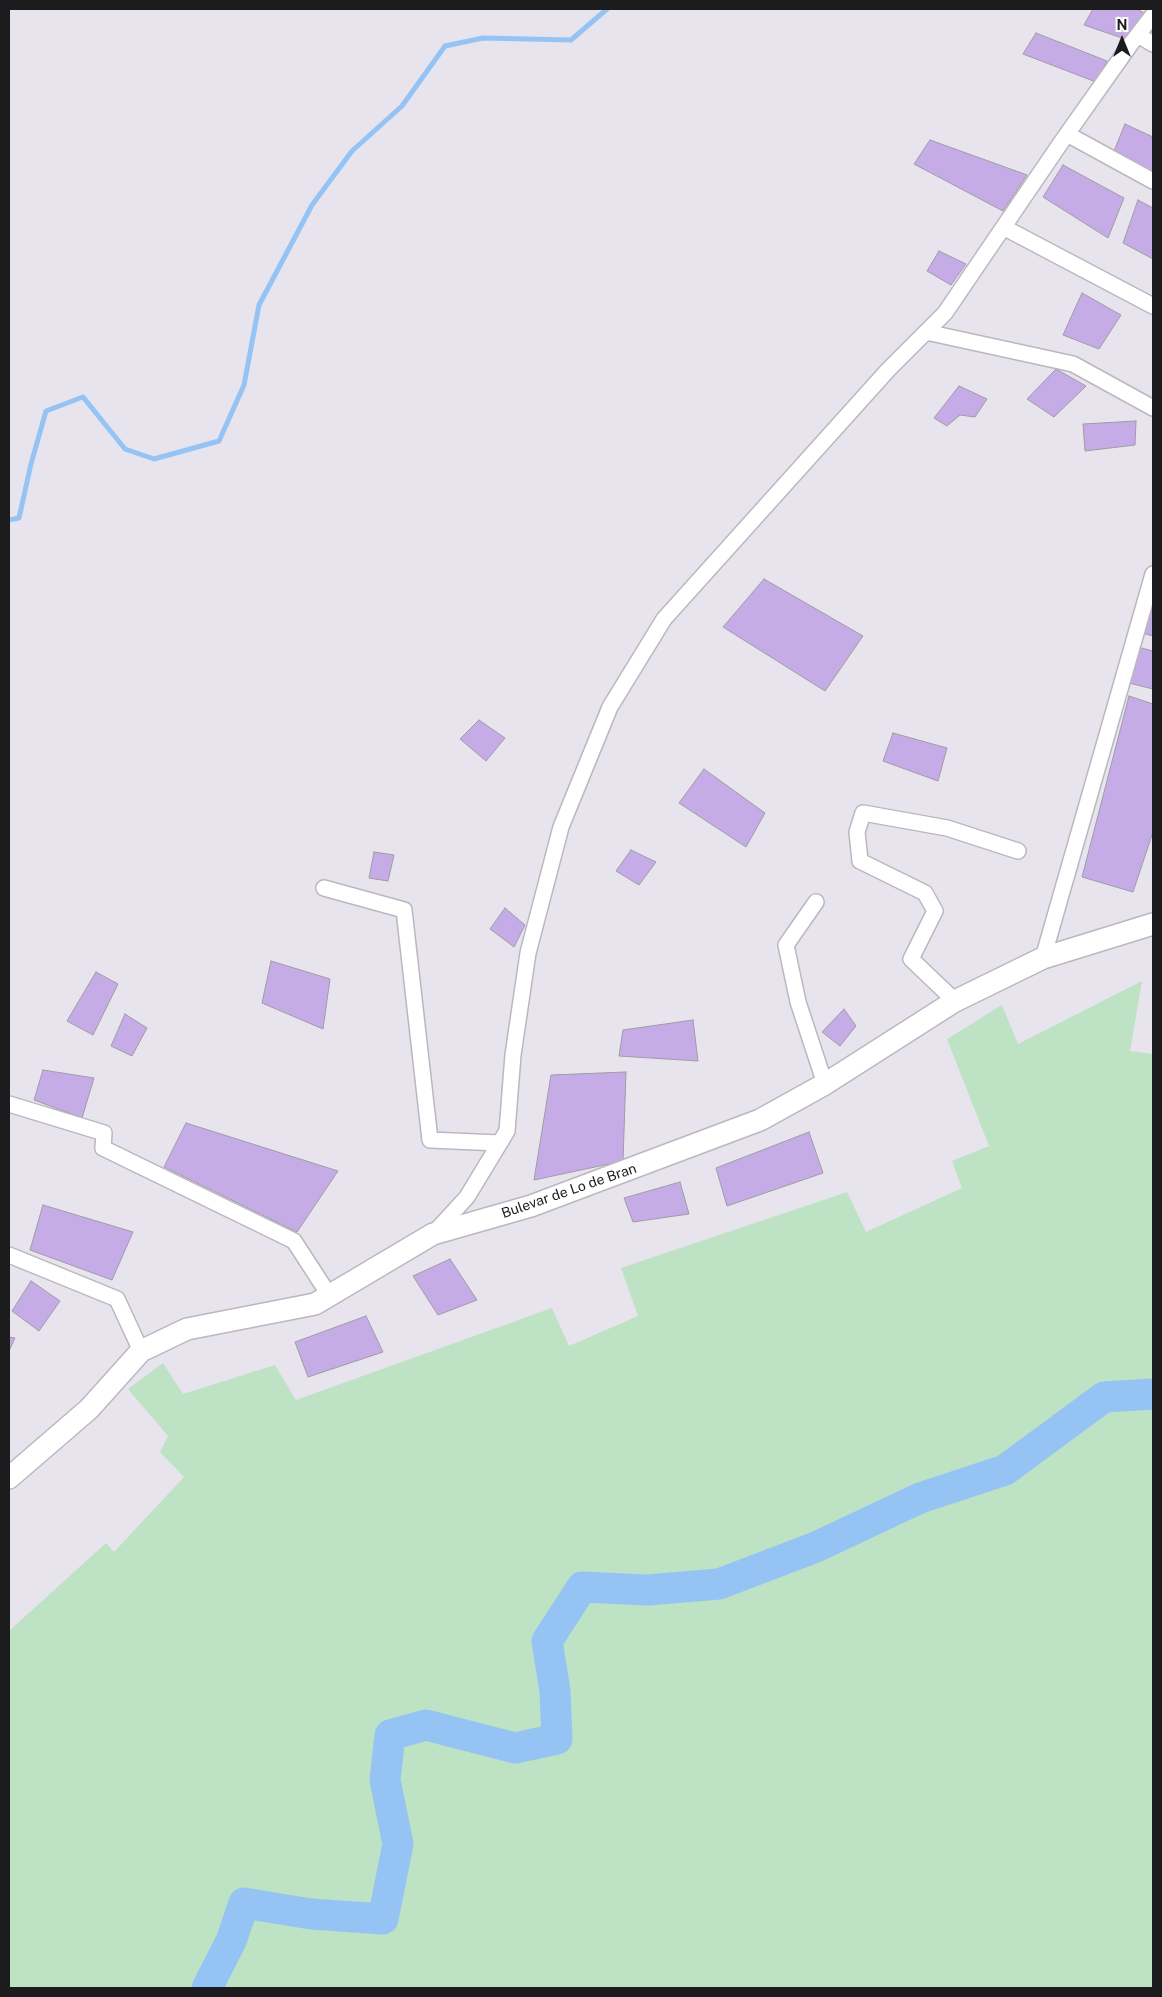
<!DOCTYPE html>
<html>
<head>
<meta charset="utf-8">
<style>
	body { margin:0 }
	#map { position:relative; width:1162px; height:1997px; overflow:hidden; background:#e8e4ee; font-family:"Public Sans",sans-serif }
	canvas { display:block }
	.frame { position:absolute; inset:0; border:10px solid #1c1b1e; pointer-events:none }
	.north { position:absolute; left:1097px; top:15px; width:50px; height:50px; -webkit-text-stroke:4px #fff; paint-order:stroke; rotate:0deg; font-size:14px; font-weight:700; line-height:20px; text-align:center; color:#1c1b1e }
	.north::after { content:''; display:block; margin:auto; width:18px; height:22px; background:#1c1b1e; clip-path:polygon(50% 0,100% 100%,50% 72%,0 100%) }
</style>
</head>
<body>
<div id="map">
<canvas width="1162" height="1997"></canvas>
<div class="frame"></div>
<div class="north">N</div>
</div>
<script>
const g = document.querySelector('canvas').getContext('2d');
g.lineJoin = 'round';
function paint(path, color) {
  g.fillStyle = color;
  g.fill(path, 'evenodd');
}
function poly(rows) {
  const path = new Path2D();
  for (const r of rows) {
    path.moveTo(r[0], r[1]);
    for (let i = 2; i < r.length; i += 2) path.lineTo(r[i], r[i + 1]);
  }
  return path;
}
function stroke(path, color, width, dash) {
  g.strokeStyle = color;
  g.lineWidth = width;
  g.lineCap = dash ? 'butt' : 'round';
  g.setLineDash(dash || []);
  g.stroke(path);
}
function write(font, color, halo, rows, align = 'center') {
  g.font = font + ' "Public Sans",sans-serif';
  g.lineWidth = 4;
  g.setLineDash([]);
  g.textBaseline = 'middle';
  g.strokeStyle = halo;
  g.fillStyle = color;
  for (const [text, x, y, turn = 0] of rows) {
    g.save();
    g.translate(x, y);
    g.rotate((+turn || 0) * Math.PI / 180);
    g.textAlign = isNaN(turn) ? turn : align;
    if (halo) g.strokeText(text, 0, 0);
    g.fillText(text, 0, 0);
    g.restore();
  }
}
paint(poly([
	[1142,981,1130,1051,1153,1054,1153,1988,9,1988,9,1631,106,1543,114,1552,184,1477,160,1452,168,1436,128,1389,163,1363,183,1394,275,1365,296,1400,552,1308,569,1346,638,1316,621,1268,847,1192,866,1232,962,1188,952,1161,989,1146,947,1039,1002,1005,1018,1044]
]), '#bde2c4');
stroke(poly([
	[9,520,19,518,31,464,46,411,83,397,125,449,154,459,219,441,244,385,259,305,312,205,352,151,402,106,445,46,483,38,571,40,607,9]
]), '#95c4f4', 5);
stroke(poly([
	[207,1988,231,1941,244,1903,311,1914,383,1919,398,1844,385,1780,390,1735,426,1725,515,1748,557,1739,555,1691,547,1641,582,1587,647,1590,719,1584,816,1547,920,1498,1005,1470,1104,1397,1153,1394]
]), '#95c4f4', 31);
const building = poly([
	[1093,9,1137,9,1144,13,1125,39,1084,25,1093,9],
	[1036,33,1107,61,1096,82,1023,54,1036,33],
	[1125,124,1153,137,1153,172,1114,151,1125,124],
	[930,140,1027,175,1003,211,914,164,930,140],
	[1063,165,1124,198,1108,238,1043,197,1063,165],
	[1138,200,1153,208,1153,259,1123,243,1138,200],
	[939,251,966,264,951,285,927,271,939,251],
	[1082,293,1121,315,1099,349,1063,335,1082,293],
	[1056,369,1086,386,1054,417,1027,399,1056,369],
	[959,386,987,399,975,417,960,415,947,426,934,418,959,386],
	[1136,421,1135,445,1085,451,1083,424,1136,421],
	[764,579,863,636,825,691,723,627,764,579],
	[1153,590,1153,636,1142,633,1153,590],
	[1138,647,1153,651,1153,689,1129,683,1138,647],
	[1129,696,1153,704,1153,832,1133,892,1082,877,1129,696],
	[479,720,505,738,486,761,460,739,479,720],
	[893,733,947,748,938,781,883,761,893,733],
	[704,769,765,813,746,847,679,803,704,769],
	[631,850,656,862,639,885,616,871,631,850],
	[374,852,394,855,388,881,369,878,374,852],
	[505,908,525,925,514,947,490,929,505,908],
	[271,961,330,979,323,1029,262,1003,271,961],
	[96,972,118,984,93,1035,67,1021,96,972],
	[844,1009,856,1026,840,1046,822,1032,844,1009],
	[125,1014,147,1028,132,1056,111,1046,125,1014],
	[693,1020,698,1061,619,1056,623,1030,693,1020],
	[43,1070,94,1078,82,1118,34,1100,43,1070],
	[626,1072,623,1161,534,1180,551,1075,626,1072],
	[186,1123,338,1171,297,1232,164,1167,186,1123],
	[809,1132,823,1173,727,1206,716,1168,809,1132],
	[680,1182,689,1214,633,1222,624,1198,680,1182],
	[43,1205,133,1232,112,1280,30,1250,43,1205],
	[450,1259,477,1300,438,1315,413,1276,450,1259],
	[31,1281,60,1301,39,1331,12,1311,31,1281],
	[366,1316,383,1352,308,1377,295,1342,366,1316],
	[9,1337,15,1338,9,1351,9,1337]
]);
paint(building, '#c6ace6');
stroke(building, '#9f9ba5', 1);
const street = poly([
	[1138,35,1153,44],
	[1067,134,1153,181],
	[1005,228,1153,306],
	[926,332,1073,364,1153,408],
	[324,888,404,910,430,1140,499,1143],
	[816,902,786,945,798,1002,825,1084],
	[1043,958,1153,574],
	[955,1001,911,959,935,911,925,893,860,861,857,832,863,813,947,828,1018,851],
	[9,1104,104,1133,103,1148,294,1241,329,1295],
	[433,1234,467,1197,507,1131,513,1055,528,953,561,827,610,707,664,619,888,370,945,313,1060,144,1130,45,1153,15],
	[9,1255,117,1299,141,1351]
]);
const secondary = poly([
	[9,1478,89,1409,141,1351,187,1329,315,1304,433,1234,531,1206,760,1120,825,1084,955,1001,1043,958,1153,924]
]);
stroke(street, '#bbb7c0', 18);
stroke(secondary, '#bbb7c0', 24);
stroke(street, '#fff', 15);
stroke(secondary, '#fff', 21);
write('14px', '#1c1b1e', '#fff', [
	["Bulevar de Lo de Bran",569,1191,-19]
]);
</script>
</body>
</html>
